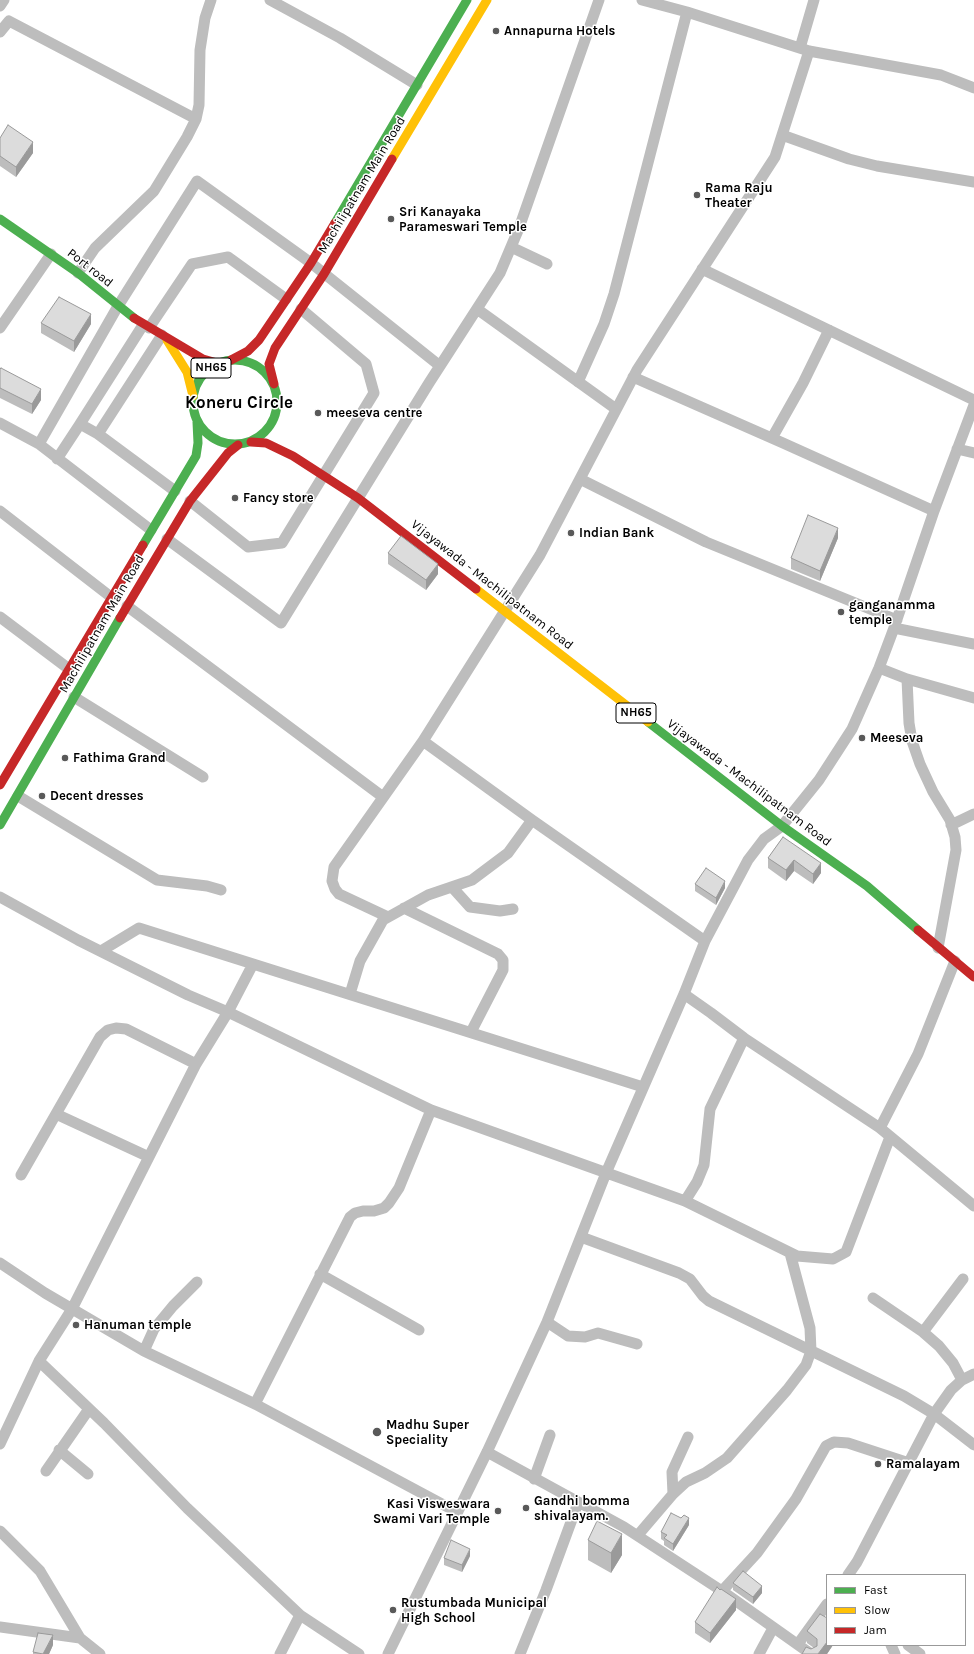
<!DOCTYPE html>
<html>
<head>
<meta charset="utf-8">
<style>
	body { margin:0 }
	#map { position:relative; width:974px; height:1654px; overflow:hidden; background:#fff; font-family:Karla,sans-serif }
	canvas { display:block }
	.legend { position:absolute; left:826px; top:1574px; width:140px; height:72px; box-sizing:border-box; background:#fff; border:1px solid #999; margin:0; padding:5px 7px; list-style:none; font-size:12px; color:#000 }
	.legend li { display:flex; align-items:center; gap:8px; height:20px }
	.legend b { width:20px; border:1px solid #999 }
</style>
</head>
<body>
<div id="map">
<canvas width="974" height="1654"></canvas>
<ul class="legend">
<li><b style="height:5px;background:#4caf50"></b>Fast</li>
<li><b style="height:5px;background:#ffc107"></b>Slow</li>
<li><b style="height:5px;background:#c62828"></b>Jam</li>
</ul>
</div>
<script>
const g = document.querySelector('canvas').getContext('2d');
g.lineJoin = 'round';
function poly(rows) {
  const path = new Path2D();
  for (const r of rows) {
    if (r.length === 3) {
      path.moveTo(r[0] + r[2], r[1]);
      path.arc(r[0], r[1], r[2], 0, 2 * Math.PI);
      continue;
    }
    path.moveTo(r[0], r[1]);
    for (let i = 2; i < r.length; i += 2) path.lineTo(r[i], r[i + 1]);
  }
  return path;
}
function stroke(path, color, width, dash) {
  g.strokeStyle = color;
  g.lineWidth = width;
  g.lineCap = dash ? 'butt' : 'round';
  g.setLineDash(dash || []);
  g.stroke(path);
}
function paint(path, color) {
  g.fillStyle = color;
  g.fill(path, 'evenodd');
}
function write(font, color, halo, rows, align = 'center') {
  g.font = font + ' Karla,sans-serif';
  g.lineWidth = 3;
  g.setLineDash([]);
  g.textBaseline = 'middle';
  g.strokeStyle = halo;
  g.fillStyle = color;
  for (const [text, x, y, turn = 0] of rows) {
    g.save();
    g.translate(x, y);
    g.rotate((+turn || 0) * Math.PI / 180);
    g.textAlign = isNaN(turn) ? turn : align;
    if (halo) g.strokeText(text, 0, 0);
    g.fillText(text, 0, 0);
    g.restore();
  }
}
stroke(poly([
	[270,0,340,38,417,85],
	[642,0,687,12,809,51,941,75,974,88],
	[0,6,4,0],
	[0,32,9,21,196,119],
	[800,48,814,0],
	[782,135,849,159,877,166,974,182],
	[511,247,547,264],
	[702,269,974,400],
	[78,273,95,248,154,191,187,137,196,119,199,105,200,50,205,18,211,0],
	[477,309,616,409],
	[143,325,80,424,98,434,175,491],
	[0,328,51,254],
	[149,328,192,264,228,257,286,299],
	[633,377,783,443,934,511],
	[578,382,604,324,614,294,687,12],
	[0,423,39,444,151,530],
	[98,434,162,335],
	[772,438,803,383,829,330],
	[39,444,118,306,197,181,311,263,440,366],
	[957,449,974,453],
	[57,459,80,424],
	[580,479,706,542,897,620],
	[190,501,248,547,282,543,374,393,366,364,301,309],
	[0,511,111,597],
	[167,539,281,623,429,383,500,273,519,228,599,0],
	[127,606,383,797],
	[0,617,69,669],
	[894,628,974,644],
	[879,668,907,679,974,698],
	[907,679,909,723,912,741,920,764,933,792,950,820,955,837,956,850,938,948],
	[74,697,203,777],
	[423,741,540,555,637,370,775,157,809,51],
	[18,796,157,880,207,886,221,890],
	[951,825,974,814],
	[452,887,470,907,500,911,513,909],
	[0,897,78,940,188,995,228,1012,431,1110,685,1201,797,1256,833,1259,846,1252,890,1137],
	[404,908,498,954,503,960,503,970,471,1032],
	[388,917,339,894,335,889,332,881,334,867,423,741,532,820,705,941],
	[101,951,139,928,643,1087],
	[350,994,360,961,383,920,428,895,472,880,508,853,532,820],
	[684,994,711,1013,744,1038,880,1128,974,1206],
	[56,1114,149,1157],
	[880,1128,918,1054,955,961],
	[21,1175,100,1037,108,1030,116,1028,126,1029,196,1064],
	[685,1201,697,1182,704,1165,710,1109,744,1038],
	[581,1237,679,1273,690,1279,703,1296,709,1301,904,1396,934,1414,974,1445],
	[0,1263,45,1293,144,1351,255,1404,457,1512],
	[320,1274,419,1330],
	[873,1298,923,1332,939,1346,953,1363,962,1380],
	[547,1322,568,1336,585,1337,598,1333,637,1344],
	[923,1332,963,1279],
	[144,1351,154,1329,173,1306,197,1282],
	[39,1361,104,1423,187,1508,300,1615,280,1654],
	[255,1404,350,1217,355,1213,363,1211,374,1211,384,1208,389,1203,399,1188,431,1110],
	[0,1444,39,1361,72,1309,196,1064,228,1012,253,964],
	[59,1450,88,1474],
	[487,1452,624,1527,722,1591,811,1654],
	[46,1471,89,1409],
	[534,1479,550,1435],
	[673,1494,672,1472,688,1437],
	[0,1531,40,1571,80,1638],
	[638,1535,673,1494,686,1482,705,1473,727,1458,787,1390,806,1365,811,1351,810,1328,790,1253],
	[848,1575,857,1562,934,1414,951,1390,962,1380,974,1374],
	[722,1591,757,1553,796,1499,826,1446,834,1442,848,1443,909,1463],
	[300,1615,359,1654],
	[0,1627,80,1638,100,1654],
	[798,1644,827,1604],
	[891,1645,895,1654],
	[908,1645,920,1654],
	[388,1654,487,1452,547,1322,606,1173,684,994,705,941,748,860,764,839,782,826,819,780,852,729,879,668,894,628,934,511,974,405],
	[520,1654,546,1590,578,1503],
	[759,1654,773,1628]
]), '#bdbdbd', 11);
stroke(poly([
	[0,219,78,273,134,318],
	[335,223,467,0],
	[235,402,42],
	[143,545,196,456,198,443,197,422],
	[648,722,782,826,867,886,918,930],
	[0,825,120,618]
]), '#4caf50', 9);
stroke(poly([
	[392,159,487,0],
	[167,340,187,372,193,396],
	[476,589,648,722]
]), '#ffc107', 9);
stroke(poly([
	[134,318,203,359,217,363],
	[231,360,248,351,259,340,311,263,335,223],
	[274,384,269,364,275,348,324,274,392,159],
	[251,442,266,443,293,456,358,498,476,589],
	[120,618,190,501,228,453,238,445],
	[0,785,143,545],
	[918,930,974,977]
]), '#c62828', 9);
paint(poly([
	[0,138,33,153,16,177,0,166],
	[41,323,91,324,74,352,41,333],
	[0,369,41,400,32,414,0,398],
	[838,538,820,581,791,569,791,558],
	[388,553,438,574,426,590,388,564],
	[783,837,821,873,813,884,794,871,786,881,768,868,768,858],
	[695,884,725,888,716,905,695,891],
	[689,1525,673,1551,664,1545,664,1541,661,1539,661,1532],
	[588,1540,622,1555,611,1573,588,1560],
	[470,1556,462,1572,444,1565,444,1558],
	[733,1583,762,1593,753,1604,733,1590],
	[720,1590,736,1610,710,1643,695,1633,695,1622],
	[807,1631,827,1645,833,1645,827,1654,802,1654,814,1648,807,1643],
	[53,1645,49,1654,33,1654,33,1652]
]), '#bdbdbd');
paint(poly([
	[33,142,33,153,16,177,16,167],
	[91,314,91,324,74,352,74,341],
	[41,389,41,400,32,414,32,404],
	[838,528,838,538,820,581,820,571],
	[438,564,438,574,426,590,426,580],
	[794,860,794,871,786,881,786,870],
	[821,863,821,873,813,884,813,874],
	[725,881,725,888,716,905,716,898],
	[689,1518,689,1525,673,1551,673,1544],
	[622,1534,622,1555,611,1573,611,1553],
	[470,1549,470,1556,462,1572,462,1565],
	[762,1586,762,1593,753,1604,753,1597],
	[736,1599,736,1610,710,1643,710,1633],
	[53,1635,53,1645,49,1654,43,1654],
	[827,1642,827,1645,833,1645,827,1654,818,1654]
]), '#9a9a9a');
const building = poly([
	[8,125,33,142,16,167,0,156,0,138,8,125],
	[59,297,91,314,74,341,41,323,59,297],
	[1,368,41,389,32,404,0,388,0,369,1,368],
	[808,515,838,528,820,571,791,558,808,515],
	[401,536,438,564,426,580,388,553,401,536],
	[783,837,821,863,813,874,794,860,786,870,768,858,783,837],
	[706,868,725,881,716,898,695,884,706,868],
	[671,1513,681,1518,684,1515,689,1518,673,1544,664,1538,667,1535,661,1532,671,1513],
	[597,1521,622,1534,611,1553,588,1540,597,1521],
	[451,1540,470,1549,462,1565,444,1558,451,1540],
	[743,1571,762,1586,753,1597,733,1583,743,1571],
	[717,1587,720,1590,721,1589,736,1599,710,1633,695,1622,717,1587],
	[820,1614,827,1618,827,1642,818,1654,802,1654,806,1647,811,1649,817,1646,817,1639,807,1631,820,1614],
	[38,1633,53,1635,43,1654,33,1652,38,1633]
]);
paint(building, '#dcdcdc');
stroke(building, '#9a9a9a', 1);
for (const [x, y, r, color] of [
	[496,31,4,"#595959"],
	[697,195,4,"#595959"],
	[391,219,4,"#595959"],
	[318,413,4,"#595959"],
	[235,498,4,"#595959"],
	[571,533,4,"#595959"],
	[841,612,4,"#595959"],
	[862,738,4,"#595959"],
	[65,758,4,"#595959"],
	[42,796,4,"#595959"],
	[76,1325,4,"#595959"],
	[377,1432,5,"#595959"],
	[878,1464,4,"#595959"],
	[526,1508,4,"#595959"],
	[498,1511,4,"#595959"],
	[393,1610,4,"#595959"]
]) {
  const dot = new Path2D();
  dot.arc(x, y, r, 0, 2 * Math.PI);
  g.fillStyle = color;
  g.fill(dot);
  stroke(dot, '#fff', 1.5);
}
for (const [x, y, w] of [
	[211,368,40],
	[636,713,40]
]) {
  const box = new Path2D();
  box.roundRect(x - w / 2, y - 10, w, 20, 3);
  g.fillStyle = '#fff';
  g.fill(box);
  stroke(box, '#000', 1);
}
write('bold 12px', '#000', null, [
	["NH65",211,368],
	["NH65",636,713]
]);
write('bold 13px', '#000', '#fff', [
	["Annapurna Hotels",504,31],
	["Rama Raju",705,188],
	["Theater",705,203],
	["Sri Kanayaka",399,212],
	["Parameswari Temple",399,227],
	["meeseva centre",326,413],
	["Fancy store",243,498],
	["Indian Bank",579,533],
	["ganganamma",849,605],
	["temple",849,620],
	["Meeseva",870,738],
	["Fathima Grand",73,758],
	["Decent dresses",50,796],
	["Hanuman temple",84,1325],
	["Madhu Super",386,1425],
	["Speciality",386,1440],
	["Ramalayam",886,1464],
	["Gandhi bomma",534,1501],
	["shivalayam.",534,1516],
	["Kasi Visweswara",490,1504,"right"],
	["Swami Vari Temple",490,1519,"right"],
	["Rustumbada Municipal",401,1603],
	["High School",401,1618]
], 'left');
write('13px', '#000', '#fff', [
	["Machilipatnam Main Road",362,185,-59],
	["Port road",90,268,38],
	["Vijayawada - Machilipatnam Road",492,585,38],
	["Machilipatnam Main Road",102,624,-60],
	["Vijayawada - Machilipatnam Road",749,783,37]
]);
write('bold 17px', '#000', '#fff', [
	["Koneru Circle",239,403]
]);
</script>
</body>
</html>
